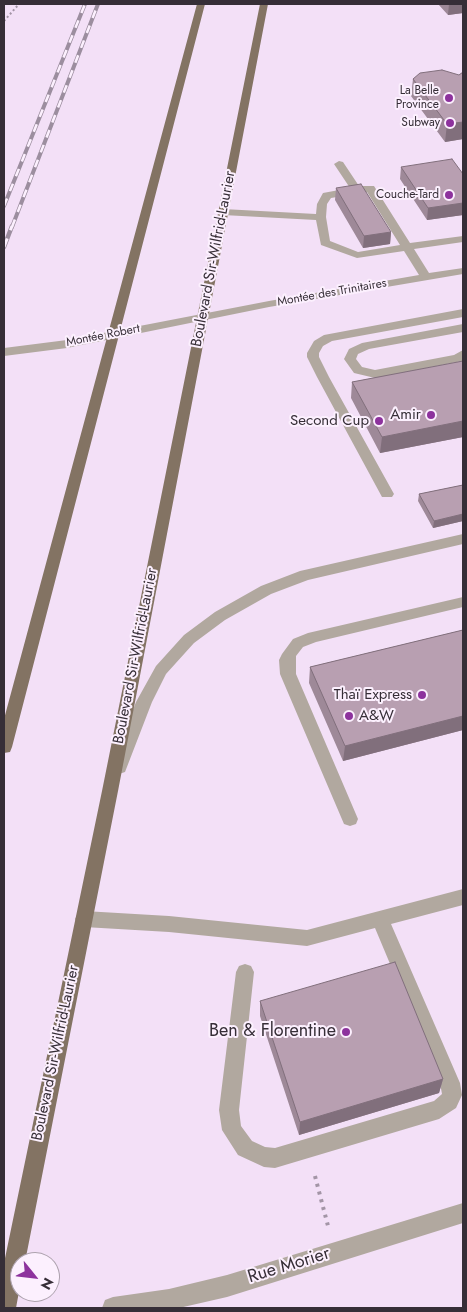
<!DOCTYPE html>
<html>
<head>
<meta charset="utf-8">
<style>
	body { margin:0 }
	#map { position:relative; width:467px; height:1312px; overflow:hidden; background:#f3e0f7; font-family:Jost,sans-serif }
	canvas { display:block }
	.frame { position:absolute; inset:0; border:5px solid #362e37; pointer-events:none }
	.north { position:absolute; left:10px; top:1252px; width:50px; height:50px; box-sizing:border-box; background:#fcf0fe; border:1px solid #ada2ae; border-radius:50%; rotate:119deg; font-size:14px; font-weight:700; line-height:20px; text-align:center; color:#362e37 }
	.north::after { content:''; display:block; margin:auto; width:18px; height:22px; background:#8d329d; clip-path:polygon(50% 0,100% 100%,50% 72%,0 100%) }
</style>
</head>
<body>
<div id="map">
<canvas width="467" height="1312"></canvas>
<div class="frame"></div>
<div class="north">N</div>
</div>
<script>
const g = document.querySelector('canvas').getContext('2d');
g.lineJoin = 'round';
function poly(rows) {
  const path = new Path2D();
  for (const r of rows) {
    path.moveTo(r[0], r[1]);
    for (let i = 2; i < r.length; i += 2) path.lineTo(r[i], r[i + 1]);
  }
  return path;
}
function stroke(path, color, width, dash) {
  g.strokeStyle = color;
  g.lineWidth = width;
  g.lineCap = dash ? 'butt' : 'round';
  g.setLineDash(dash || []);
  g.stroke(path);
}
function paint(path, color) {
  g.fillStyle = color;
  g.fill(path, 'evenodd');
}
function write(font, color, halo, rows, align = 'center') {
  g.font = font + ' Jost,sans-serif';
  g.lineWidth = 4;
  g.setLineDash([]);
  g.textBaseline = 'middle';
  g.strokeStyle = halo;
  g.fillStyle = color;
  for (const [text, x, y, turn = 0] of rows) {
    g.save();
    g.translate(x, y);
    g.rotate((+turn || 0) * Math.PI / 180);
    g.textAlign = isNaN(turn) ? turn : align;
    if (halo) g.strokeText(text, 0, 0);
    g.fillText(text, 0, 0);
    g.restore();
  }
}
stroke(poly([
	[4,21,19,4]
]), '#a395a6', 2, [2, 2.5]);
stroke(poly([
	[315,1176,328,1226]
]), '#a395a6', 4, [3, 5]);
paint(poly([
	[339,161,343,162,359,186,374,186,410,243,463,236,463,242,414,249,429,273,463,268,463,274,269,307,67,348,4,356,4,348,67,340,269,301,419,275,404,251,357,258,321,245,316,220,223,215,218,212,223,209,316,214,317,204,323,193,350,188,334,164,339,161],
	[367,192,400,245,358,252,330,241,326,217,327,204,331,198,367,192],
	[463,309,463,317,332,341,323,346,319,353,319,357,329,377,394,494,392,497,382,497,317,377,307,357,307,353,314,341,324,335,463,309],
	[463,324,463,332,369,349,358,354,356,359,362,367,375,370,454,355,463,350,462,361,375,378,354,373,344,359,349,349,362,343,463,324],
	[463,534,463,544,308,580,271,594,225,620,194,643,166,674,152,702,125,772,119,774,113,772,111,767,136,702,156,666,184,635,215,612,261,586,300,571,463,534],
	[463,597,463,607,316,642,303,647,296,656,296,674,358,819,356,824,350,826,344,824,280,674,279,660,282,654,293,639,308,633,463,597],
	[463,889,463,905,391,924,460,1083,462,1095,456,1108,439,1119,275,1168,264,1167,238,1155,222,1130,219,1110,236,972,239,966,245,964,251,966,254,972,239,1110,241,1126,252,1141,265,1147,275,1148,434,1101,442,1094,440,1083,375,928,307,946,169,932,84,927,78,925,75,919,78,913,84,911,169,916,307,930,463,889],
	[463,1203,463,1223,227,1297,179,1308,102,1308,105,1300,113,1297,169,1289,227,1275,463,1203]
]), '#b1a89f');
paint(poly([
	[197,4,205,4,12,747,10,752,4,753,4,719,197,4],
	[260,4,268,4,118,791,25,1262,20,1262,20,1286,16,1308,4,1308,4,1263,102,791,260,4]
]), '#837363');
const railFar1 = poly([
	[4,206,85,4],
	[12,227,98,4]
]);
const rail = poly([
	[4,247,12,226]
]);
stroke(railFar1, '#9c8e9f', 4);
stroke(rail, '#9c8e9f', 4.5);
stroke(railFar1, '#fcf0fe', 2.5, [8]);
stroke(rail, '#fcf0fe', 3, [9]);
paint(poly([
	[438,4,463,4,463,13,448,15],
	[463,72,463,139,445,142,411,96,413,79,459,75],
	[401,167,463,174,463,215,427,220,400,179],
	[336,188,391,232,390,244,363,248,335,200],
	[463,361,463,437,380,453,351,398,352,382],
	[463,485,463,521,433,528,418,501,419,494],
	[463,630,463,730,343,761,309,683,310,667],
	[260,1001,443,1079,439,1093,299,1135,260,1016]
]), '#9e8998');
paint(poly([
	[449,4,463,4,463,13,448,15],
	[463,122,463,139,445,142,447,124],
	[463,203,463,215,427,220,428,208],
	[391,232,390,244,363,248,364,236],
	[463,421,463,437,380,453,382,437],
	[463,514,463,521,433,528,434,521],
	[463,716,463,730,343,761,345,746],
	[443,1079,439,1093,299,1135,300,1122]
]), '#816f7c');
const building = poly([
	[442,70,459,75,463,72,463,122,447,124,413,79,420,73,442,70],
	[452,159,463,174,463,203,428,208,401,167,452,159],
	[361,184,391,232,364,236,336,188,361,184],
	[463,361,463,421,382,437,352,382,463,361],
	[463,485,463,514,434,521,419,494,463,485],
	[463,630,463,716,345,746,310,667,463,630],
	[395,962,443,1079,300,1122,260,1001,395,962]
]);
paint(building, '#b89fb1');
stroke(building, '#816f7c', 1);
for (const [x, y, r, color] of [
	[449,98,5,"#8d329d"],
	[450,123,5,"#8d329d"],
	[449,195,5,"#8d329d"],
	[431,415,5,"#8d329d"],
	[379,421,5,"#8d329d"],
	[422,695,5,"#8d329d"],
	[349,716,5,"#8d329d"],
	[346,1032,5,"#8d329d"]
]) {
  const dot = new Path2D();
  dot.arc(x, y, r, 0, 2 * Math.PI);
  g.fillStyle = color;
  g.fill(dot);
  stroke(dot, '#fcf0fe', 2);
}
write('12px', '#362e37', '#fcf0fe', [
	["La Belle",439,91],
	["Province",439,105],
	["Subway",440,123],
	["Couche-Tard",439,195]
], 'right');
write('12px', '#362e37', '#fcf0fe', [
	["Montée des Trinitaires",332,293,-10],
	["Montée Robert",103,336,-11]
]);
write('15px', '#362e37', '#fcf0fe', [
	["Boulevard Sir-Wilfrid-Laurier",214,259,-79],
	["Boulevard Sir-Wilfrid-Laurier",136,656,-79],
	["Boulevard Sir-Wilfrid-Laurier",56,1053,-78]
]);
write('15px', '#362e37', '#fcf0fe', [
	["Amir",421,415],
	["Second Cup",369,421],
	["Thaï Express",412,695],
	["A&W",359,716,"left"]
], 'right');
write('18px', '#362e37', '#fcf0fe', [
	["Ben & Florentine",336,1032]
], 'right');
write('18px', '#362e37', '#fcf0fe', [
	["Rue Morier",289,1266,-17]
]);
</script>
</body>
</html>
